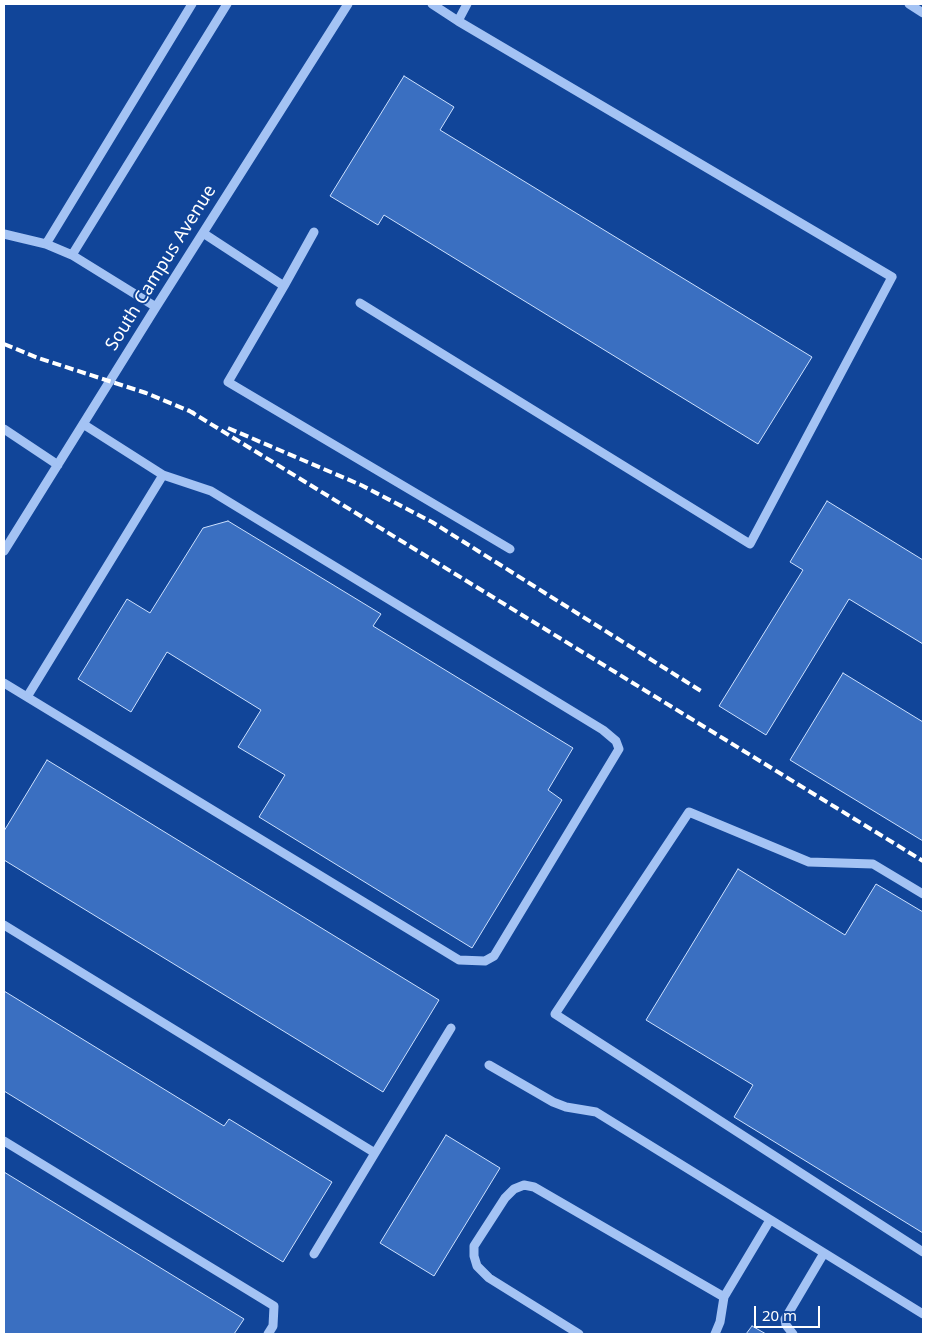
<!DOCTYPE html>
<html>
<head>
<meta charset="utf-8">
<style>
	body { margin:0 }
	#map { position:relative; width:927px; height:1338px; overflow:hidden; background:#114599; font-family:"Noto Sans",sans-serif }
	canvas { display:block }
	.frame { position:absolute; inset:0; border:5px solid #fff; pointer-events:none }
	.scale { position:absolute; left:754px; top:1306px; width:66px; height:22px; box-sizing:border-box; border:2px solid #fff; border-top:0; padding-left:6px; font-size:15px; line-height:18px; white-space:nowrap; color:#fff; -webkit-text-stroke:4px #114599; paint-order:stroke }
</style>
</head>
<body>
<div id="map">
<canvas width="927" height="1338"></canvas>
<div class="frame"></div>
<div class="scale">20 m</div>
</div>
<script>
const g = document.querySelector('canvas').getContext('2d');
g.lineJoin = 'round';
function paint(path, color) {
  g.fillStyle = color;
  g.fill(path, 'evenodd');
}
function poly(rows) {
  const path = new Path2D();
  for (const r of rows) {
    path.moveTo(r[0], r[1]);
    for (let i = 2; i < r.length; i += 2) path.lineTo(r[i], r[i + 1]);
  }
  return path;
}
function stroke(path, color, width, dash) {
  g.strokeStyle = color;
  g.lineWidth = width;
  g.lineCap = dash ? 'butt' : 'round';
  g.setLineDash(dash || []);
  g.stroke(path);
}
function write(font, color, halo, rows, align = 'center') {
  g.font = font + ' "Noto Sans",sans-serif';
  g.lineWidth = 4;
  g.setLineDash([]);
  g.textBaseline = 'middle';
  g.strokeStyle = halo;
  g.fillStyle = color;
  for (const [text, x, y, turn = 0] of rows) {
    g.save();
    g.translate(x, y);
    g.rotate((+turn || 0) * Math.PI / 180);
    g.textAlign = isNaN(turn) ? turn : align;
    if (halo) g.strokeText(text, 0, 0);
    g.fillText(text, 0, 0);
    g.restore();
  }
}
const building = poly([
	[404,76,454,107,440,130,812,357,758,444,384,215,378,225,330,196,404,76],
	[827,501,923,560,923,644,849,599,766,735,719,706,803,570,790,562,827,501],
	[228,521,381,614,373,626,573,748,548,790,562,800,472,948,259,817,285,775,238,747,261,710,167,652,131,712,78,679,127,599,150,613,203,528,228,521],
	[843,673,923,722,923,841,790,760,843,673],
	[47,760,439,1000,383,1092,4,860,4,831,47,760],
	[738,869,845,935,876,884,923,912,923,1233,734,1117,753,1085,646,1020,738,869],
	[4,991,224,1126,229,1119,332,1182,283,1262,4,1091,4,991],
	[446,1135,500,1168,434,1276,380,1243,446,1135],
	[4,1172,244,1319,234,1334,4,1334,4,1172],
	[752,1326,766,1334,746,1334,752,1326]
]);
paint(building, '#3a6fc1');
stroke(building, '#cce0fe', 1);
stroke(poly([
	[432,4,458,21,467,4],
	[909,4,923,13],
	[203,233,284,286,314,232],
	[4,234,46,244,192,4],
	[46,244,72,255],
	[284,286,228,382,510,549],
	[360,303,750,544,892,277,458,21],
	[156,307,72,255,227,4],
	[83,424,163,475,211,491,603,730,616,741,619,749,494,956,485,961,459,960,27,697,163,475],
	[4,429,58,465],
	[4,551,156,307,348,4],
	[4,683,27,697],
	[923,894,873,864,809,862,689,812,555,1014,923,1252],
	[4,925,375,1153,451,1028],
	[489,1065,553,1102,566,1107,596,1112,923,1314],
	[4,1141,274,1306,273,1326,268,1334],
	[314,1254,375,1153],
	[579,1334,489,1278,477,1266,474,1256,474,1246,505,1198,514,1189,524,1185,534,1187,724,1297],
	[715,1334,720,1322,724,1297,770,1220],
	[793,1334,786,1325,785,1319,824,1253]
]), '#a4c3f4', 9);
stroke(poly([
	[4,344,38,358,146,393,194,413],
	[188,410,923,861],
	[228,428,361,485,432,522,701,691]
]), '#fff', 4, [9, 4]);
write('18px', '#fff', '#114599', [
	["South Campus Avenue",161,268,-58]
]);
</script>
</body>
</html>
